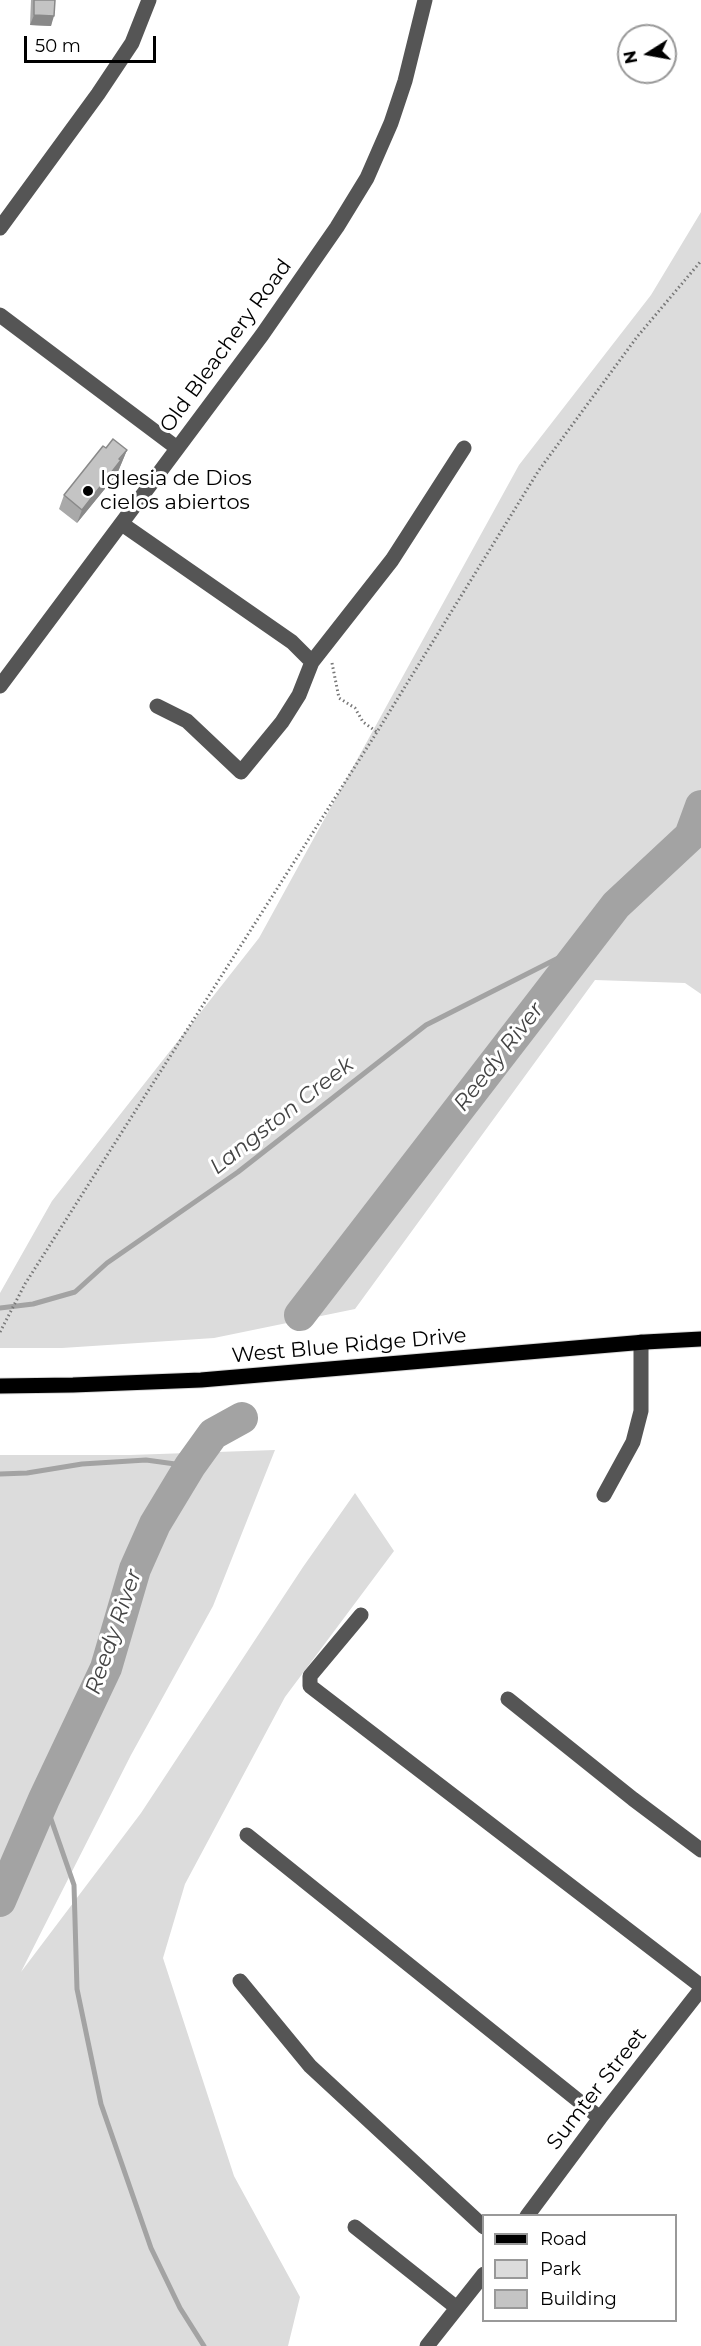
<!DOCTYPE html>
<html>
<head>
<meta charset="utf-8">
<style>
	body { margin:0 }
	#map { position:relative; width:701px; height:2346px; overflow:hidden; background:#fff; font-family:Montserrat,sans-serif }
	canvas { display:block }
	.legend { position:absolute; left:482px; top:2214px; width:195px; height:108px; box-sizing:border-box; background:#fff; border:2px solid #999; margin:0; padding:8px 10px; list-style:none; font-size:18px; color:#000 }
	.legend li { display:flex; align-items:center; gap:12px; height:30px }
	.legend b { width:30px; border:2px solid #999 }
	.north { position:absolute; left:617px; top:24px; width:60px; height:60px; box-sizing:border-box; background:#fff; border:2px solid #999; border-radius:50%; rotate:259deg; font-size:16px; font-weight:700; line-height:24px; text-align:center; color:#000 }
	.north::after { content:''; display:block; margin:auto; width:21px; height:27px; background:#000; clip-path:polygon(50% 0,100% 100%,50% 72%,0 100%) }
	.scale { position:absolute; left:24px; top:36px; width:132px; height:27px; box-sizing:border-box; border:3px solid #000; border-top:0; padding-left:8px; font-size:18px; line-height:21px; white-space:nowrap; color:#000; -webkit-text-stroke:4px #fff; paint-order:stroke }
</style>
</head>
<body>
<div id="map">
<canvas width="701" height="2346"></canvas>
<ul class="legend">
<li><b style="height:8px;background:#000"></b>Road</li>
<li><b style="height:16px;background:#dcdcdc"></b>Park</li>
<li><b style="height:16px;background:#c4c4c4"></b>Building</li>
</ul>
<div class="north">N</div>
<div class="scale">50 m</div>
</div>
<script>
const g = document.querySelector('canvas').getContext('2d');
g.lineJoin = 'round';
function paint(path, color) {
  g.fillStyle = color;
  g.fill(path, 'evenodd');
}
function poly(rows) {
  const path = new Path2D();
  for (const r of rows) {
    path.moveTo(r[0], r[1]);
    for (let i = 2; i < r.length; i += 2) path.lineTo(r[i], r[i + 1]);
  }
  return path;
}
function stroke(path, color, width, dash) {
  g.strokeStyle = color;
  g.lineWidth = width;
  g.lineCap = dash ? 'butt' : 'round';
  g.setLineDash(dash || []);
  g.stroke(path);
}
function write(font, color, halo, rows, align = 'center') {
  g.font = font + ' Montserrat,sans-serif';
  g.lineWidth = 6;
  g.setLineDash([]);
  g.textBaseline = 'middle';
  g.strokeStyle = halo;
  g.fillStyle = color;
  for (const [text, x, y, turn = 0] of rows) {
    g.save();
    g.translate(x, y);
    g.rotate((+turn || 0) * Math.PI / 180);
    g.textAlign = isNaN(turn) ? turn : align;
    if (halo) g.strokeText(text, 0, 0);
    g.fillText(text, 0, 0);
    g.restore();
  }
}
paint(poly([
	[701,212,701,994,685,983,595,980,355,1309,214,1338,62,1348,0,1348,0,1293,52,1201,259,938,519,465,651,295],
	[275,1450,213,1606,131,1755,21,1972,141,1813,303,1567,355,1493,394,1551,285,1697,185,1884,163,1958,234,2176,300,2297,288,2346,0,2346,0,1455,130,1455]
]), '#dcdcdc');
stroke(poly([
	[0,1308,33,1304,75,1292,107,1263,238,1172,426,1025,586,944],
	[0,1474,27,1473,82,1464,146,1460,190,1466],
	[44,1799,74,1885,77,1989,101,2104,151,2248,180,2308,204,2346]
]), '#a3a3a3', 5);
stroke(poly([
	[300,1315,616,905,690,836,701,806],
	[0,1901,44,1799,106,1668,135,1569,155,1524,190,1466,213,1434,242,1418]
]), '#a3a3a3', 32);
const major = poly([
	[0,1386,73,1385,201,1380,645,1342,701,1339]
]);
stroke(major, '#dbdbdb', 17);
stroke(poly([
	[332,663,339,698,355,708,363,722,377,732],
	[0,1332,25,1284,377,732,539,470,637,337,701,261]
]), '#777', 3, [1.5, 3]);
stroke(poly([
	[0,228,98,94,132,43,149,0],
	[0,315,177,448],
	[122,524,292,642,312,662,299,695,282,722,241,772,187,721,157,706],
	[312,662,392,560,464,448],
	[0,686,262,335,337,227,367,178,391,123,405,81,425,0],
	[604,1495,633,1442,641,1411,641,1342],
	[361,1615,310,1676,310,1686,701,1986],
	[508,1699,633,1799,701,1850],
	[247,1835,600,2118],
	[240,1981,310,2066,484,2227],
	[527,2216,600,2118,701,1989],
	[355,2227,457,2308],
	[427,2346,484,2274]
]), '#555', 15);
stroke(major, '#000', 15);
paint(poly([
	[31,0,55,0,51,26,30,25],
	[106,448,127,450,117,474,77,523,59,509,64,495]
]), '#a9a9a9');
paint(poly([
	[34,15,54,16,51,26,30,25],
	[127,450,117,474,77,523,82,510]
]), '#898989');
const building = poly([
	[34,0,55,0,54,16,34,15,34,0],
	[113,439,127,450,119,459,121,460,82,510,64,495,103,446,106,448,113,439]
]);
paint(building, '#c4c4c4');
stroke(building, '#898989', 1.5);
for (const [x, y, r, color] of [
	[88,491,6,"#000"]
]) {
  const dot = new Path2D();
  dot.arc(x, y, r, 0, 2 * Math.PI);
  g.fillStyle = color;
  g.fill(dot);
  stroke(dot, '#fff', 2);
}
write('21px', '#000', '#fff', [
	["Old Bleachery Road",226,346,-54],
	["West Blue Ridge Drive",349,1346,-5],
	["Sumter Street",597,2089,-52]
]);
write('21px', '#000', '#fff', [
	["Iglesia de Dios",100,479],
	["cielos abiertos",100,503]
], 'left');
write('italic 22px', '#444', '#fff', [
	["Reedy River",499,1057,-52],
	["Langston Creek",282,1116,-38],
	["Reedy River",114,1632,-71]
]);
</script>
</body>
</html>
